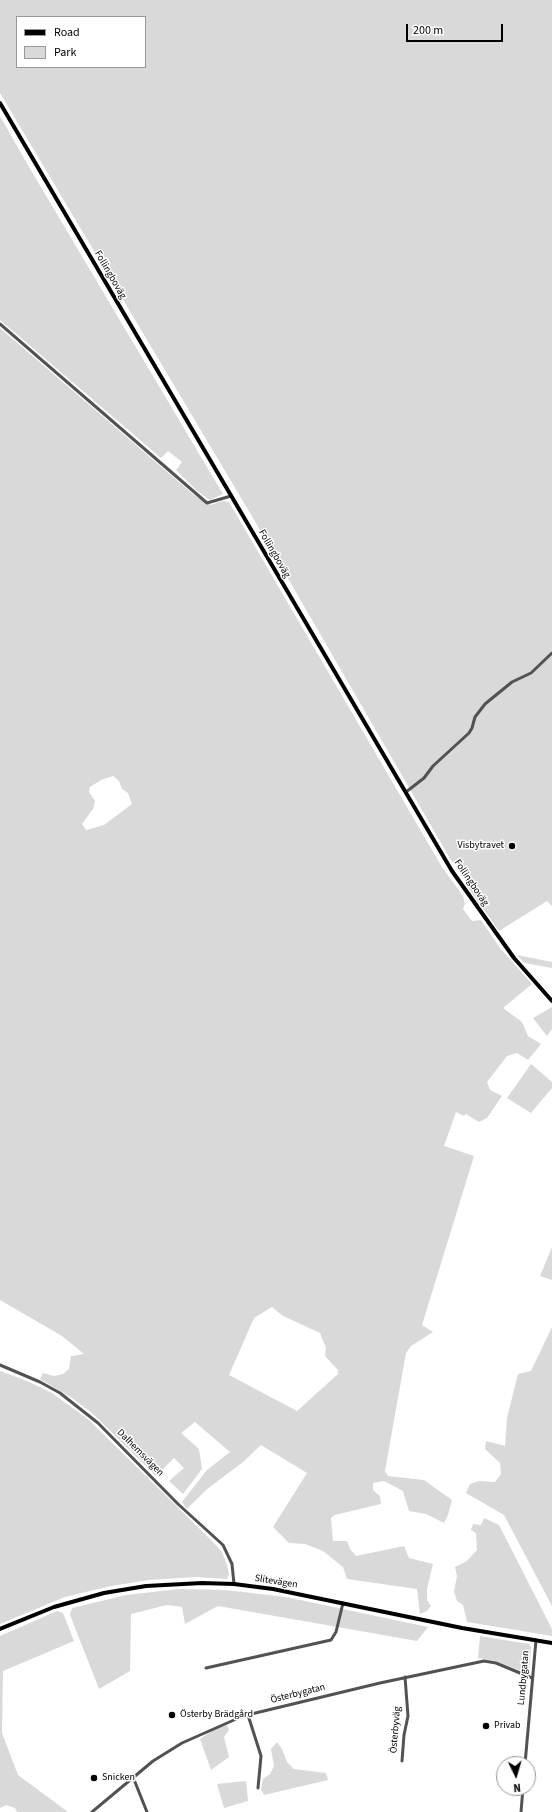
<!DOCTYPE html>
<html>
<head>
<meta charset="utf-8">
<style>
	body { margin:0 }
	#map { position:relative; width:552px; height:1812px; overflow:hidden; background:#fff; font-family:"Source Sans 3",sans-serif }
	canvas { display:block }
	.legend { position:absolute; left:16px; top:16px; width:130px; height:52px; box-sizing:border-box; background:#fff; border:1px solid #999; margin:0; padding:5px 7px; list-style:none; font-size:12px; color:#000 }
	.legend li { display:flex; align-items:center; gap:8px; height:20px }
	.legend b { width:20px; border:1px solid #999 }
	.north { position:absolute; left:496px; top:1756px; width:40px; height:40px; box-sizing:border-box; background:#fff; border:1px solid #999; border-radius:50%; rotate:175deg; font-size:11px; font-weight:700; line-height:16px; text-align:center; color:#000 }
	.north::after { content:''; display:block; margin:auto; width:14px; height:18px; background:#000; clip-path:polygon(50% 0,100% 100%,50% 72%,0 100%) }
	.scale { position:absolute; left:406px; top:24px; width:97px; height:18px; box-sizing:border-box; border:2px solid #000; border-top:0; padding-left:5px; font-size:12px; line-height:14px; white-space:nowrap; color:#000; -webkit-text-stroke:3px #fff; paint-order:stroke }
</style>
</head>
<body>
<div id="map">
<canvas width="552" height="1812"></canvas>
<ul class="legend">
<li><b style="height:5px;background:#000"></b>Road</li>
<li><b style="height:11px;background:#d9d9d9"></b>Park</li>
</ul>
<div class="north">N</div>
<div class="scale">200 m</div>
</div>
<script>
const g = document.querySelector('canvas').getContext('2d');
g.lineJoin = 'round';
function paint(path, color) {
  g.fillStyle = color;
  g.fill(path, 'evenodd');
}
function poly(rows) {
  const path = new Path2D();
  for (const r of rows) {
    path.moveTo(r[0], r[1]);
    for (let i = 2; i < r.length; i += 2) path.lineTo(r[i], r[i + 1]);
  }
  return path;
}
function stroke(path, color, width, dash) {
  g.strokeStyle = color;
  g.lineWidth = width;
  g.lineCap = dash ? 'butt' : 'round';
  g.setLineDash(dash || []);
  g.stroke(path);
}
function write(font, color, halo, rows, align = 'center') {
  g.font = font + ' "Source Sans 3",sans-serif';
  g.lineWidth = 3;
  g.setLineDash([]);
  g.textBaseline = 'middle';
  g.strokeStyle = halo;
  g.fillStyle = color;
  for (const [text, x, y, turn = 0] of rows) {
    g.save();
    g.translate(x, y);
    g.rotate((+turn || 0) * Math.PI / 180);
    g.textAlign = isNaN(turn) ? turn : align;
    if (halo) g.strokeText(text, 0, 0);
    g.fillText(text, 0, 0);
    g.restore();
  }
}
paint(poly([
	[0,0,552,0,552,906,547,901,499,931,466,885,470,877,462,863,452,862,253,518,0,93],
	[17,17,145,17,145,67,17,67],
	[0,116,29,167,223,494,210,500,197,491,176,470,182,462,168,451,161,458,0,320],
	[0,328,194,495,211,505,222,501,229,502,442,867,463,896,465,904,463,909,472,921,481,920,500,948,532,984,503,1008,522,1022,528,1036,541,1044,528,1060,517,1053,507,1056,487,1082,490,1090,502,1096,487,1118,479,1122,466,1114,464,1116,456,1112,444,1146,474,1156,422,1325,433,1332,411,1346,406,1353,385,1471,388,1476,424,1480,452,1500,448,1515,444,1523,426,1514,409,1511,403,1491,384,1481,373,1483,373,1490,380,1496,381,1504,335,1515,331,1518,333,1541,347,1541,350,1549,356,1556,404,1546,409,1558,433,1564,427,1589,427,1600,431,1606,427,1611,420,1614,417,1589,347,1579,343,1567,323,1551,305,1544,289,1543,273,1527,307,1473,261,1445,243,1462,206,1490,187,1509,182,1502,207,1470,230,1452,195,1422,181,1433,199,1449,202,1469,183,1494,169,1481,184,1468,174,1458,156,1476,92,1413,72,1398,40,1379,43,1373,54,1376,63,1374,69,1369,71,1356,84,1354,62,1336,0,1300],
	[113,776,119,781,122,789,128,793,132,804,104,825,86,830,82,824,93,809,95,801,89,792,90,787,101,780],
	[272,1307,283,1316,320,1333,326,1348,325,1356,338,1370,338,1374,297,1411,229,1375,254,1318],
	[517,955,552,962,552,968,524,963],
	[552,1007,552,1029,547,1036,533,1018],
	[531,1064,552,1082,552,1088,531,1113,507,1098],
	[552,1247,552,1280,540,1276],
	[552,1327,552,1606,504,1515,466,1493,470,1484,479,1481,495,1482,501,1474,500,1463,485,1449,486,1441,505,1446,507,1418,518,1374,531,1371],
	[0,1371,27,1381,52,1393,89,1420,212,1541,222,1552,227,1565,229,1574,227,1579,196,1577,149,1580,111,1586,65,1597,0,1624],
	[484,1518,499,1525,552,1629,552,1636,467,1622,463,1605,457,1601,454,1592,457,1576,455,1567,467,1561,477,1550,476,1533,471,1530,473,1524,481,1525],
	[179,1589,225,1590,286,1597,428,1627,417,1641,218,1606,185,1624,182,1607,167,1605,131,1614,130,1671,99,1689,70,1615,72,1608,126,1595],
	[57,1611,63,1613,74,1641,3,1671,2,1733,18,1775,68,1812,17,1812,15,1808,6,1805,0,1808,0,1636],
	[480,1636,529,1644,531,1647,529,1674,496,1661,478,1658],
	[227,1725,229,1730,224,1737,229,1757,211,1770,200,1739,215,1729],
	[277,1742,282,1749,287,1762,294,1769,326,1773,328,1780,264,1795,261,1789,263,1779,270,1774,274,1766,271,1749],
	[246,1781,248,1801,224,1808,217,1784]
]), '#d9d9d9');
stroke(poly([
	[0,324,207,503,231,496],
	[406,792,424,778,433,766,469,733,472,728,475,717,485,704,512,682,531,673,552,653],
	[0,1365,40,1382,60,1393,98,1423,178,1504,223,1545,232,1564,234,1584],
	[206,1668,331,1640,336,1632,343,1603],
	[248,1715,261,1756,258,1788],
	[402,1761,404,1735,408,1716,405,1677],
	[525,1764,536,1640],
	[133,1777,147,1812],
	[92,1812,153,1761,182,1743,243,1716,380,1683,484,1661,496,1663,532,1678],
	[521,1812,523,1788]
]), '#525252', 3);
stroke(poly([
	[0,103,452,871,514,958,552,1001],
	[0,1629,54,1607,104,1593,146,1586,202,1583,234,1584,273,1589,462,1628,552,1643]
]), '#000', 4);
for (const [x, y, r, color] of [
	[512,846,4,"#000"],
	[172,1715,4,"#000"],
	[486,1726,4,"#000"],
	[94,1778,4,"#000"]
]) {
  const dot = new Path2D();
  dot.arc(x, y, r, 0, 2 * Math.PI);
  g.fillStyle = color;
  g.fill(dot);
  stroke(dot, '#fff', 1.5);
}
write('10px', '#000', '#fff', [
	["Follingboväg",110,275,60],
	["Follingboväg",274,554,60],
	["Follingboväg",471,883,56],
	["Dalhemsvägen",140,1453,45],
	["Slitevägen",276,1582,9],
	["Lundbygatan",524,1678,-85],
	["Österbygatan",298,1694,-14],
	["Österbyväg",396,1730,-85]
]);
write('10px', '#000', '#fff', [
	["Visbytravet",504,846,"right"],
	["Österby Brädgård",180,1715],
	["Privab",494,1726],
	["Snicken",102,1778]
], 'left');
</script>
</body>
</html>
